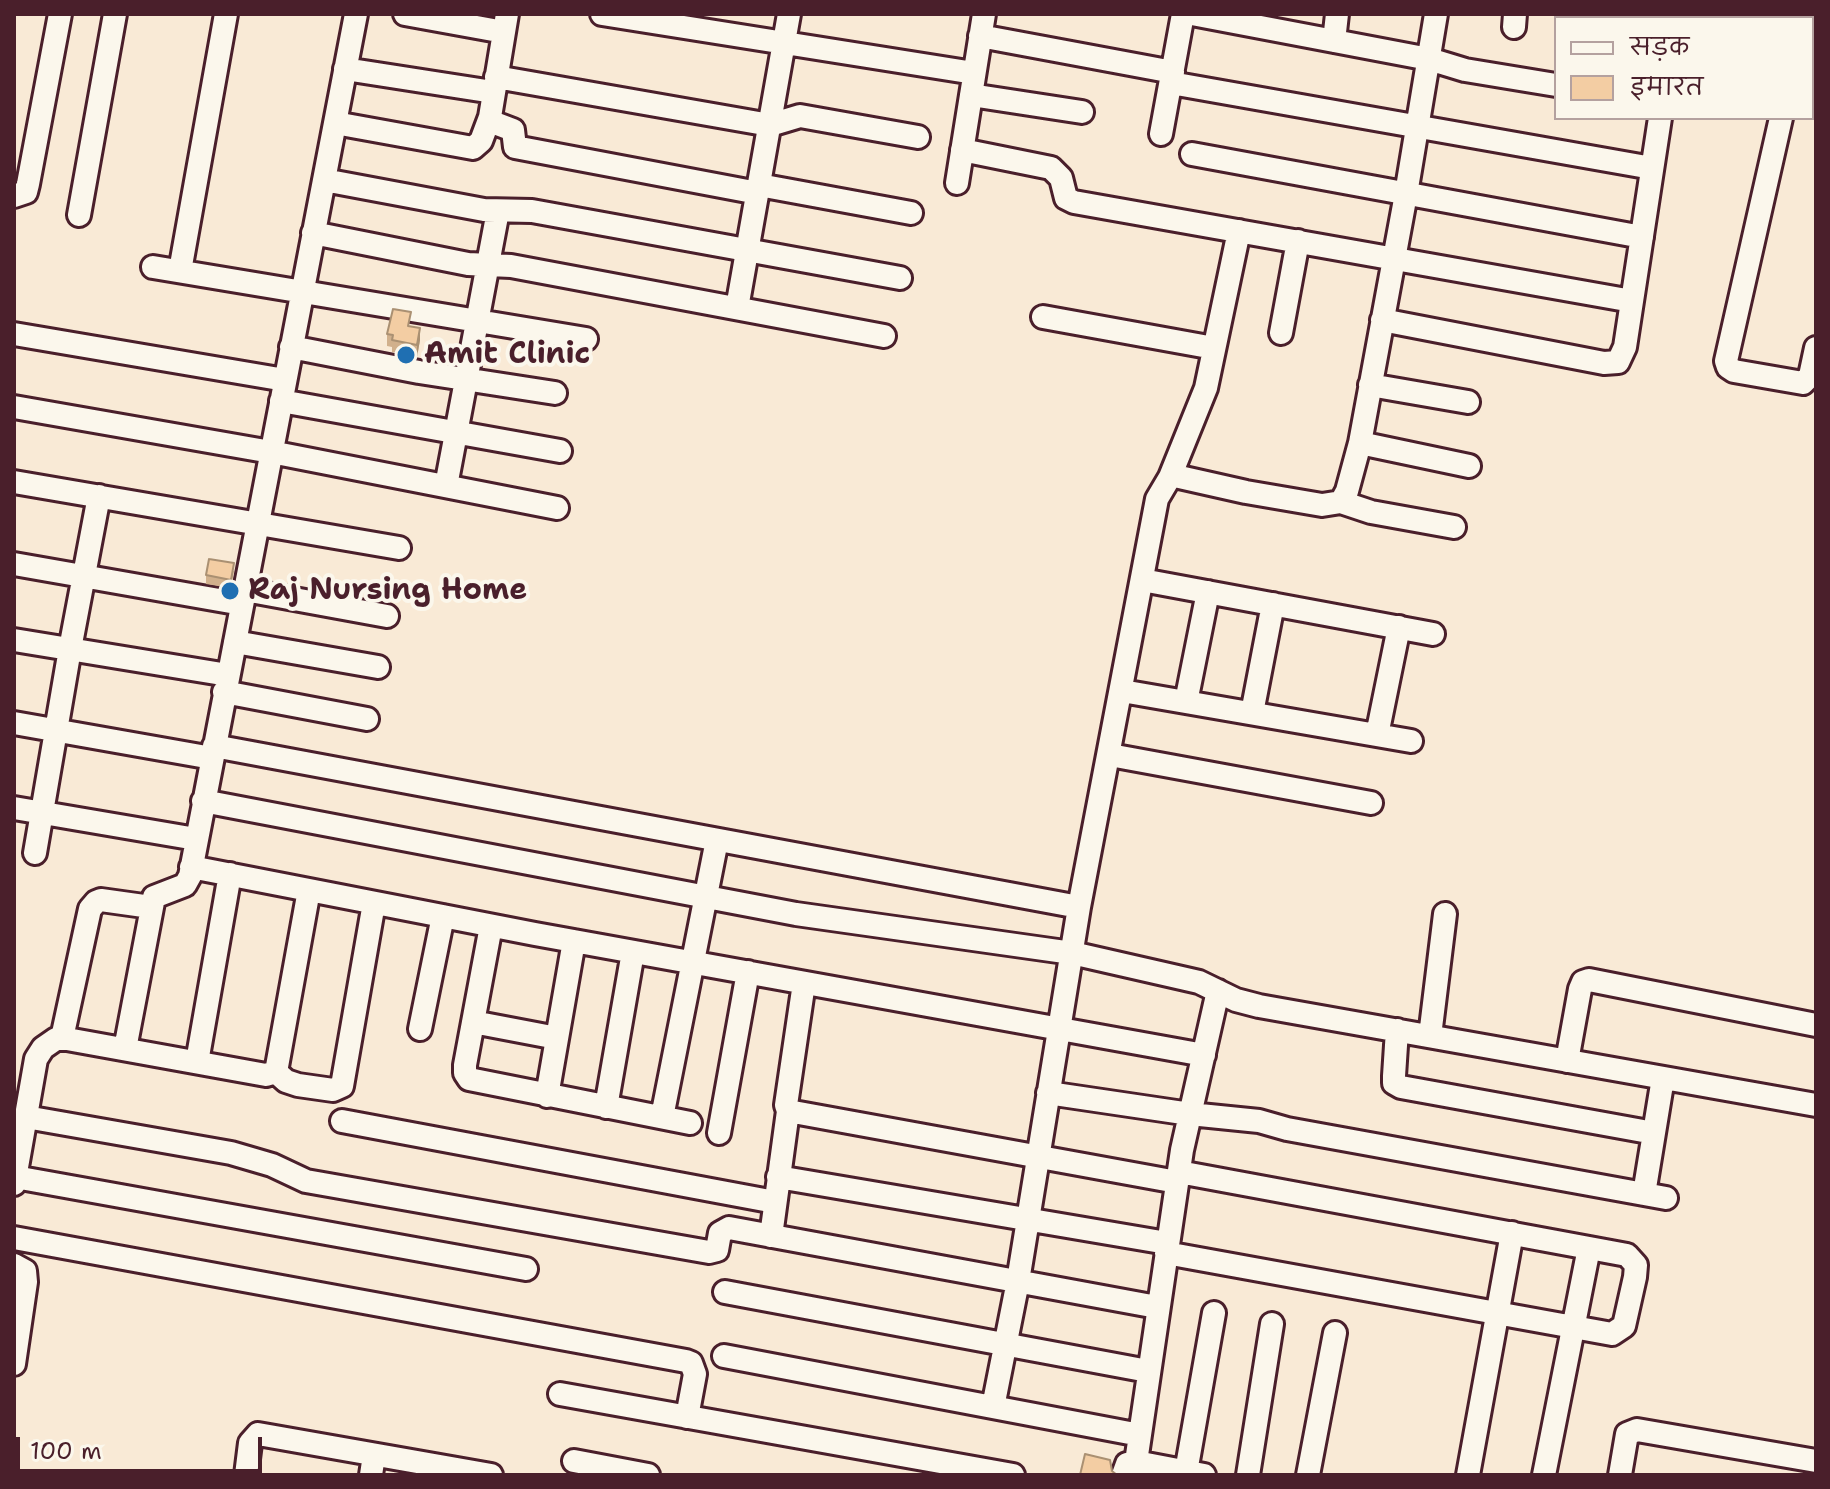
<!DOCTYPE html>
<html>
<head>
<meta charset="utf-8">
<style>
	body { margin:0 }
	#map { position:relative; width:1830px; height:1489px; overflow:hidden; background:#f9ead6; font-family:"Shantell Sans","Playpen Sans Deva",sans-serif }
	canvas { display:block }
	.frame { position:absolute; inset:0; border:16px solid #4a1f2b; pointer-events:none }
	.legend { position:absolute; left:1554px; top:16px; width:260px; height:104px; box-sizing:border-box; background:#fbf7ec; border:2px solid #b4a19f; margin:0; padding:10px 14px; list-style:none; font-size:24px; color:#4a1f2b }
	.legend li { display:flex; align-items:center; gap:16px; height:40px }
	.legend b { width:40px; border:2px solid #b4a19f }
	.scale { position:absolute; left:16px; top:1437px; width:246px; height:36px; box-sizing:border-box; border:4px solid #4a1f2b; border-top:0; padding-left:10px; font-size:24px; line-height:28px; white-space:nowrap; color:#4a1f2b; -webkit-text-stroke:6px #fbf7ec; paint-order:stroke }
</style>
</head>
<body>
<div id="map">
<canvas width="1830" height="1489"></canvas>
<div class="frame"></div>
<ul class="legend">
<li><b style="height:10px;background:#fbf7ec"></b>सड़क</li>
<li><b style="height:22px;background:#f3cda3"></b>इमारत</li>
</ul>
<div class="scale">100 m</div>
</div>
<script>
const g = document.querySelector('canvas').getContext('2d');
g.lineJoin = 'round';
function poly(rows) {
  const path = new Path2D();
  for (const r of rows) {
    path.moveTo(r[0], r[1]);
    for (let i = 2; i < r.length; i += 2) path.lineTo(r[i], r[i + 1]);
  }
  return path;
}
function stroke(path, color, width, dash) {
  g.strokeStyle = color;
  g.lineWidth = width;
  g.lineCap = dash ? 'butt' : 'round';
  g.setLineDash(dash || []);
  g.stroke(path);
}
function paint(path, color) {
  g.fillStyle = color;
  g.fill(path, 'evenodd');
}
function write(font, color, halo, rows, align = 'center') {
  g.font = font + ' "Shantell Sans",sans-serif';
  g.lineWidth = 8;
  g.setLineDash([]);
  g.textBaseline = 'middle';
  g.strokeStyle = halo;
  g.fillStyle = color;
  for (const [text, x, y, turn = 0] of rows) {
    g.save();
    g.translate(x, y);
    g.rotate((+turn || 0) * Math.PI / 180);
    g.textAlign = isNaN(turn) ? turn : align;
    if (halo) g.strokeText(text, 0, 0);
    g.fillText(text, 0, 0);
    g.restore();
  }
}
const minor = poly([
	[405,14,504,32],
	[507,14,490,117,492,122,513,130,515,147,758,193],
	[602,14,974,73],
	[1192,14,1429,59,1465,70,1556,85],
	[1605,18,1606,14],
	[1681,18,1682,14],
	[1514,27,1515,14],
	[980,36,1173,72],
	[1334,41,1337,14],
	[345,69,493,92],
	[496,77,770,125,800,116,918,137],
	[1171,83,1652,168],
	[971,95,1082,112],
	[1812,101,1816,102],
	[1781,118,1726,361,1728,367,1734,371,1803,383,1810,376,1816,348],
	[335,123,473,148,481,141,490,117],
	[1161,134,1183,14],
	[962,150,1051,168,1061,178,1066,198,1074,202,1632,301],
	[1192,154,1642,237],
	[324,180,484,210,532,211,900,278],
	[957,183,984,14],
	[759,185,911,213],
	[14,196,26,192,28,184,60,14],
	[79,215,115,14],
	[313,233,468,264,511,266,884,336],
	[153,267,586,339],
	[180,271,226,14],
	[737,308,789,14],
	[1043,317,1214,348],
	[1382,320,1604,363,1618,362,1625,347,1660,118],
	[1281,333,1298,241],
	[14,334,285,380],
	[291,347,419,372,555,393],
	[1370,385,1468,402],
	[281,401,560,451],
	[14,407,271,452,557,508],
	[1360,443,1469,466],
	[1170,477,1206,388,1239,231],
	[14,482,399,548],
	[446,486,498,211],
	[1341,502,1371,512,1454,527],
	[14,564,242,604],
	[1142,580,1433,634],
	[245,590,387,616],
	[14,640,228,675],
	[235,642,378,667],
	[1122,691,1411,741],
	[224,692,367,719],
	[1186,702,1208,592],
	[1252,713,1273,604],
	[14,723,212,758],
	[1377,735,1399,627],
	[214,746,1079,907],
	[1110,755,1371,803],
	[203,801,796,914,1072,953,1199,982,1236,1000,1259,1006,1816,1105],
	[14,808,196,839],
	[35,853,70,649,99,496],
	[191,867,535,934,1204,1055],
	[491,926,465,1065,465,1073,469,1079,690,1123],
	[804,983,786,1105,788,1111,1177,1182],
	[473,1022,557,1038],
	[420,1029,443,916],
	[1397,1030,1394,1076,1394,1083,1401,1087,1654,1133],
	[1430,1036,1445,914],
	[62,1038,90,909,96,902,101,900,151,907],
	[125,1049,154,897,185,885,190,876,356,14],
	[1567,1061,1580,989,1583,982,1589,980,1816,1025],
	[197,1062,230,874],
	[276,1072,286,1081,298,1085,333,1090,342,1086,374,903],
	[1048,1093,1190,1114,1259,1121,1287,1129,1666,1198],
	[547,1096,574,941],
	[606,1107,633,952],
	[26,1117,231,1153,272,1165,306,1181,709,1252,717,1250,720,1233,729,1228,1157,1307],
	[662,1117,717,840],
	[342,1121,775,1202],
	[719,1133,748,972],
	[15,1177,526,1269],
	[778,1177,1167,1243],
	[14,1184,36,1059,43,1048,56,1039,67,1039,266,1075,276,1072,309,890],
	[1644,1194,1663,1078],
	[771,1236,788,1111],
	[14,1238,686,1361,691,1363,695,1374,687,1417],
	[1166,1253,1612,1334,1624,1326,1635,1277,1636,1265,1627,1255,1179,1172],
	[14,1265,25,1271,26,1282,14,1364],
	[725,1292,1148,1371],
	[724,1356,1140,1435],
	[560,1394,1013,1475],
	[993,1407,1018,1281,1079,907,1157,499,1170,477,1175,476,1246,492,1322,505,1341,502,1347,491,1360,443,1406,194,1436,14],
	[574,1461,648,1475],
	[1136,1462,1182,1150,1218,991],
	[1186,1472,1214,1313],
	[246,1475,250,1443,258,1434,491,1475],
	[371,1475,374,1455],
	[1123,1475,1127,1464,1136,1462,1204,1475],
	[1248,1475,1272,1324],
	[1308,1475,1335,1333],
	[1468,1475,1512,1233],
	[1544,1475,1589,1248],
	[1620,1475,1627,1434,1637,1430,1816,1461]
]);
stroke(minor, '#4a1f2b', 28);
stroke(minor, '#fbf7ec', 22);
paint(poly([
	[387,334,420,340,417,357,392,352,392,347,387,346],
	[234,571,231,588,206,584,206,575]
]), '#d1b08c');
paint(poly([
	[420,328,420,340,417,357,417,345]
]), '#aa9072');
const building = poly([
	[393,309,411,312,408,326,420,328,417,345,392,340,393,335,387,334,393,309],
	[209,559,234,563,231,580,206,575,209,559],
	[1085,1454,1110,1460,1112,1471,1117,1475,1080,1475,1085,1454]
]);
paint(building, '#f3cda3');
stroke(building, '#aa9072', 2);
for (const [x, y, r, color] of [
	[406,355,10,"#1f6fb2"],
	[230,591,10,"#1f6fb2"]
]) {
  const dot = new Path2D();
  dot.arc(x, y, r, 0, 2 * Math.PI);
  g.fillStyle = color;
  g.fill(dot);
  stroke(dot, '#fbf7ec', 3);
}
write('bold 30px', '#4a1f2b', '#fbf7ec', [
	["Amit Clinic",424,355],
	["Raj Nursing Home",248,591]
], 'left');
</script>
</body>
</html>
